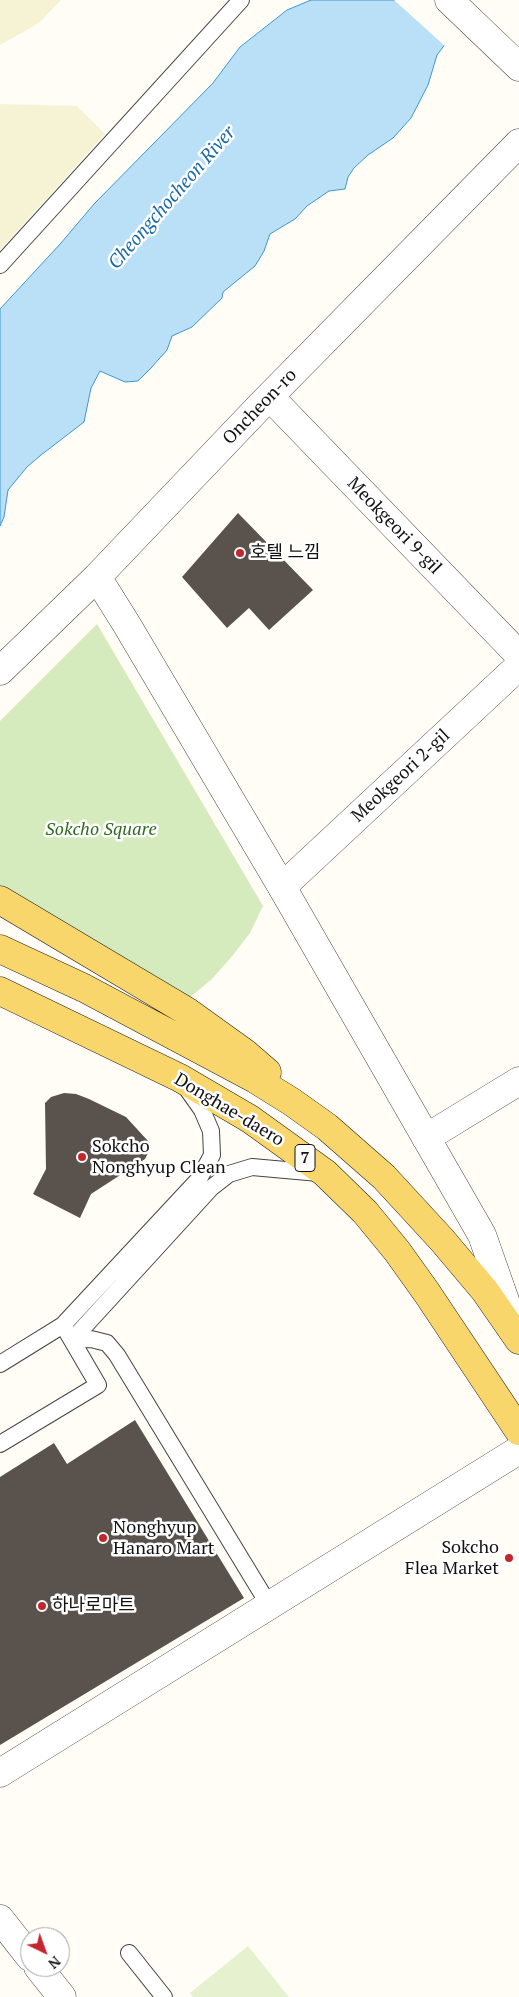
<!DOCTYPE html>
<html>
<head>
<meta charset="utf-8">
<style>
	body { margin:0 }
	#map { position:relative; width:519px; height:1997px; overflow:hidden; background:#fffdf5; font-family:"PT Serif",serif }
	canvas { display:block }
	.north { position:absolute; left:20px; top:1927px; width:50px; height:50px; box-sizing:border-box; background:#fff; border:1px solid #a0a0a0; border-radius:50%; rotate:138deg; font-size:14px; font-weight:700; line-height:20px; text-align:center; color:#111 }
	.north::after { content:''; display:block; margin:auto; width:18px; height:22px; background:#c4262e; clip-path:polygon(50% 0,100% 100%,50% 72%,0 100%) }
</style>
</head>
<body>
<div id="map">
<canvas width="519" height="1997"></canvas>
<div class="north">N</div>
</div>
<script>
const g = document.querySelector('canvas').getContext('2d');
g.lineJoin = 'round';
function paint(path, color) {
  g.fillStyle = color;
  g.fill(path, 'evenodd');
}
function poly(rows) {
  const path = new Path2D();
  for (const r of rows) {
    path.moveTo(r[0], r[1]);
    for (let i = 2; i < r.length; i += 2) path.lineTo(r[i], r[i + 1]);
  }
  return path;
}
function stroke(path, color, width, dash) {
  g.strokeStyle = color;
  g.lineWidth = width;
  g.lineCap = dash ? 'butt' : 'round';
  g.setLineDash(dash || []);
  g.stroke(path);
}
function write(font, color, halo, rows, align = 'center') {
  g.font = font + ' "PT Serif","Noto Sans KR",serif';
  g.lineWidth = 5;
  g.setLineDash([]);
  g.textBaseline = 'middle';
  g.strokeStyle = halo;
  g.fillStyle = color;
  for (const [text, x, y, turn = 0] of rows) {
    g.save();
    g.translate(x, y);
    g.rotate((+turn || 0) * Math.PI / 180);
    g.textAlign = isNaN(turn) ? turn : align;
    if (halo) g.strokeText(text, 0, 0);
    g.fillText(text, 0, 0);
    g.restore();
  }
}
paint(poly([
	[0,0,61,0,39,23,0,45],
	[0,104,77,106,105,134,0,250]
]), '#f6f3d4');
paint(poly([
	[97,624,263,906,250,933,233,955,212,979,188,999,0,888,0,721]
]), '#d5ebbd');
paint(poly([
	[248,1946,289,1997,193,1997,190,1993]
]), '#e6f2cf');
const water = poly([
	[311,0,486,0,458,27,437,55,428,85,411,118,393,138,368,155,354,168,348,177,345,189,329,191,307,206,295,219,270,234,264,251,255,266,223,292,222,298,192,327,172,336,167,350,151,368,138,381,125,382,100,371,91,388,84,422,41,455,27,467,8,490,4,517,0,526,0,309,61,243,94,204,213,83,240,47,287,10,311,0]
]);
paint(water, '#b9e0f7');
stroke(water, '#3f96cf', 1);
paint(poly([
	[394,0,488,0,460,28,446,47]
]), '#fffdf5');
paint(poly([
	[238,513,313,590,269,630,249,608,227,628,182,577],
	[64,1093,76,1094,89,1099,126,1117,148,1141,150,1149,145,1159,91,1194,80,1218,33,1194,46,1169,45,1103,51,1097],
	[135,1420,244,1598,0,1745,0,1477,54,1443,67,1464]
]), '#5a524d');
const service = poly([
	[0,265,241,0],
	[63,1325,199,1179,212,1155,211,1131,202,1110,185,1086],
	[72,1340,91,1339,107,1343,117,1355,269,1605],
	[72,1340,211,1188,229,1174,252,1167,319,1173],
	[0,1364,63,1325,98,1385,0,1444],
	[129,1953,164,1997]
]);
const minor = poly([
	[270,397,519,655],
	[282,887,519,666],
	[426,1138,519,1081],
	[0,1773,519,1450]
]);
const tertiary = poly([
	[449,0,519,67],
	[97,577,127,625,282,887,482,1235,514,1326],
	[0,671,97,577,261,405,519,143],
	[0,1919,30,1957],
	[38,1967,62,1997]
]);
const primary = poly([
	[0,900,188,1012,245,1053,267,1072],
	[0,949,84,988,255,1079,292,1102,327,1127,384,1177,442,1240,485,1291,519,1340],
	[0,991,180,1078,250,1119,325,1173,365,1212,397,1251,427,1293,519,1431]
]);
stroke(service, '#444', 18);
stroke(minor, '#444', 29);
stroke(tertiary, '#444', 29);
stroke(primary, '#222', 29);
stroke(service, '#fff', 16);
stroke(minor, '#fff', 28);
stroke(tertiary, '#fff', 28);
stroke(primary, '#f9d66b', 28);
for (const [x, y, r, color] of [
	[240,553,5,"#c4262e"],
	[82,1157,5,"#c4262e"],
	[103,1538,5,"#c4262e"],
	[509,1558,5,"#c4262e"],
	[42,1606,5,"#c4262e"]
]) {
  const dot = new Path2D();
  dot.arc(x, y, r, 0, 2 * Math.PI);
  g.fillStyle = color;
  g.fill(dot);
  stroke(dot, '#fff', 2);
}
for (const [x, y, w] of [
	[305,1158,20]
]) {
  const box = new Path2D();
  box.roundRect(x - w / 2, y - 13.5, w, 27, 4);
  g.fillStyle = '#fff';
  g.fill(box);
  stroke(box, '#111', 1);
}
write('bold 16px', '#111', null, [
	["7",305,1158]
]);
write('18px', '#111', '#fff', [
	["Oncheon-ro",260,407,-46],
	["Meokgeori 9-gil",394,526,46],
	["Meokgeori 2-gil",401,776,-43],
	["Donghae-daero",229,1110,31]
]);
write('18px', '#111', '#fff', [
	["호텔 느낌",250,553],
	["Sokcho",92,1147],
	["Nonghyup Clean",92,1168],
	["Nonghyup",113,1528],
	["Hanaro Mart",113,1549],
	["Sokcho",499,1548,"right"],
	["Flea Market",499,1569,"right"],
	["하나로마트",52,1606]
], 'left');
write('italic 18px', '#2f6b1f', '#fff', [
	["Sokcho Square",101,830]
]);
write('italic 19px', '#1768a6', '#fff', [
	["Cheongchocheon River",172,198,-49]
]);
</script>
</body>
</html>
